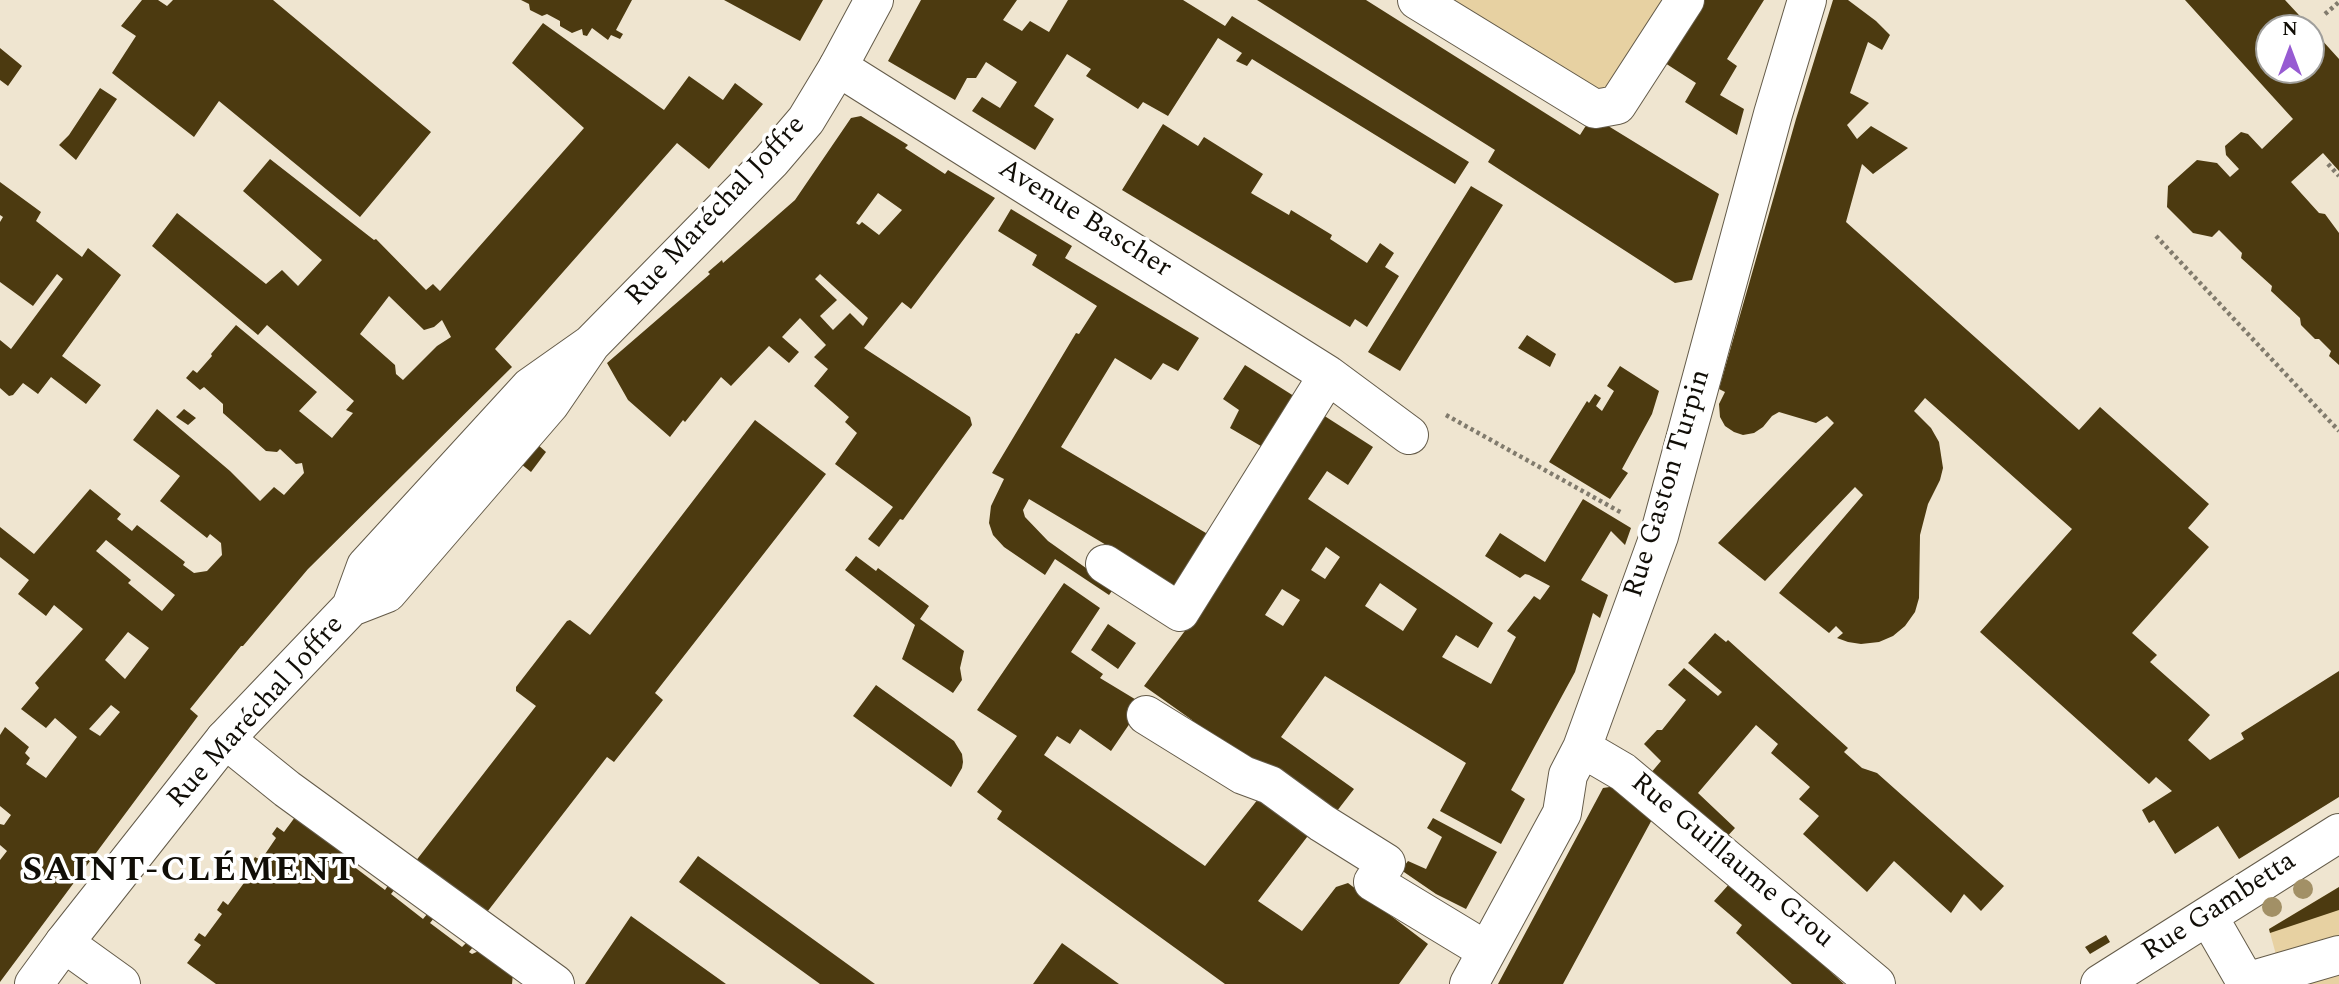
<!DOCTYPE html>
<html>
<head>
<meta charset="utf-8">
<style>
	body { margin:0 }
	#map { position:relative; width:2339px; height:984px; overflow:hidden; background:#efe5d0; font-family:Spectral,serif }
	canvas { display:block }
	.north { position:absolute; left:2255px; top:14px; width:70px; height:70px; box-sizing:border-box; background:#fff; border:2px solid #a09f9c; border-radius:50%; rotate:0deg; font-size:19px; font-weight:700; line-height:28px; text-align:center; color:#110e07 }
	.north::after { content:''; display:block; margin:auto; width:24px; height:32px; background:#975bd2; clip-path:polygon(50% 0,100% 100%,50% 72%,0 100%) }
</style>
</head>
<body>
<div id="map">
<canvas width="2339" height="984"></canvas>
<div class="north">N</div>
</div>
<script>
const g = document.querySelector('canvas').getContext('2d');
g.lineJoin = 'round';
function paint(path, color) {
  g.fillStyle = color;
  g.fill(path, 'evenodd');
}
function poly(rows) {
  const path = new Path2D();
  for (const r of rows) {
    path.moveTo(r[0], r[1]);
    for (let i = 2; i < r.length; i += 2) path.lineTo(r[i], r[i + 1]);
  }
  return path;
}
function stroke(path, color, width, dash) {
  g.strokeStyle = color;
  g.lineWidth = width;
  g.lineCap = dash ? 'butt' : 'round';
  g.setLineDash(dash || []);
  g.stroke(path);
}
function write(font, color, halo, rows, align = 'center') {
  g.font = font + ' Spectral,serif';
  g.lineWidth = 7;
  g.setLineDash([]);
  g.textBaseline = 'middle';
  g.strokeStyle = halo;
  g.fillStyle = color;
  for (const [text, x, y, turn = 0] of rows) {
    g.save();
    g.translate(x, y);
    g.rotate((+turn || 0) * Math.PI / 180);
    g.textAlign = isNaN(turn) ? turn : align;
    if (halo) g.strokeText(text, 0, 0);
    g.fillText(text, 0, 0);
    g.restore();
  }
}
paint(poly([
	[1418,0,1685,0,1609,118],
	[2339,887,2339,984,2284,984,2269,929]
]), '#e7d1a2');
paint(poly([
	[142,0,158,0,167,6,173,0,273,0,431,132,360,217,219,101,194,137,112,73,136,36,121,26],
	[521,0,632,0,616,30,623,34,620,39,611,35,608,40,592,28,587,36,583,35,582,29,572,33,560,26,560,21,547,14,542,16,530,10,529,4],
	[724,0,823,0,800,41],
	[921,0,1017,0,1003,20,1022,31,1030,21,1049,32,1068,0,1183,0,1225,26,1232,16,1469,162,1455,184,1252,59,1247,66,1236,61,1242,53,1218,38,1168,116,1143,102,1138,109,1086,76,1091,69,1067,54,1034,106,1054,119,1035,150,972,111,982,97,1000,108,1017,82,986,62,976,78,967,78,955,100,888,61],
	[1257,0,1366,0,1580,135,1592,116,1719,194,1692,280,1675,283,1488,162,1495,150],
	[1697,0,1764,0,1727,59,1737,66,1720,95,1744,109,1737,135,1685,102,1696,83,1651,54],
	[1833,0,1848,0,1876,21,1890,35,1882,50,1868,42,1850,93,1869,103,1847,125,1857,139,1871,126,1908,148,1873,174,1862,164,1846,222,2079,430,2100,407,2209,504,2188,528,2209,547,2132,633,2157,655,2150,662,2210,715,2188,740,2210,760,2244,739,2241,733,2339,671,2339,797,2239,859,2218,826,2175,854,2154,820,2149,823,2142,810,2172,791,2156,777,2149,784,1980,632,2072,529,1925,398,1914,411,1931,428,1939,442,1943,468,1940,480,1928,504,1920,535,1919,598,1915,612,1905,626,1893,636,1879,642,1861,644,1848,642,1837,638,1843,633,1836,626,1829,633,1779,593,1863,495,1855,487,1765,581,1718,543,1834,423,1827,416,1816,423,1779,412,1772,416,1763,427,1754,433,1743,435,1734,432,1725,426,1720,417,1719,404,1725,392,1719,389,1796,119],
	[2185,0,2285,0,2311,28,2269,28,2269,70,2311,70,2311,28,2339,59,2339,171,2323,153,2291,182,2319,213,2325,214,2339,233,2339,365,2329,356,2331,351,2319,339,2315,339,2301,325,2300,318,2271,291,2272,286,2241,258,2242,253,2219,230,2212,237,2193,233,2167,207,2168,186,2197,160,2217,163,2230,177,2239,169,2226,155,2225,146,2241,132,2248,134,2262,149,2293,119],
	[543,23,664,110,689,76,723,100,735,83,763,104,709,169,677,143,495,349,512,367,308,569,243,646,241,646,190,709,198,716,0,982,0,860,7,851,0,845,0,824,4,825,11,815,0,806,0,735,5,727,29,747,25,753,30,758,26,764,46,778,77,737,55,718,46,728,21,709,39,688,35,683,83,629,54,605,46,616,18,594,29,580,0,557,0,527,34,554,90,489,121,514,117,519,132,531,137,525,185,562,183,565,194,573,207,571,222,555,221,543,210,534,207,538,160,501,180,476,133,440,157,409,230,471,260,501,274,487,284,495,304,473,302,463,296,464,280,449,277,452,266,451,223,413,223,404,204,387,200,390,186,378,193,370,197,373,212,356,211,354,236,325,317,392,299,411,332,438,353,413,346,410,354,401,267,325,258,335,152,246,177,213,266,284,282,270,298,286,322,260,243,191,270,159,374,240,376,239,426,290,433,284,440,291,584,128,512,63],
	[389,296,424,330,434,327,442,320,451,337,437,346,403,380,396,374,395,365,360,334],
	[106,540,175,595,162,611,128,583,131,580,96,551],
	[128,632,149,648,125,679,105,660],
	[111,705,120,712,100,736,89,729],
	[0,48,22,66,8,86,0,80],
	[100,88,117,99,76,160,59,145,69,135],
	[861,116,908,145,905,148,945,174,948,170,995,198,911,309,902,302,864,348,970,417,972,425,903,520,900,519,879,547,868,539,893,507,835,464,857,433,845,422,849,417,814,386,828,369,814,357,826,345,800,318,782,337,799,352,789,363,769,346,731,386,721,377,685,422,683,420,670,437,628,400,607,363,710,274,708,272,722,260,723,263,795,200,851,118],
	[878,193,902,210,879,235,862,222,859,225,856,223],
	[820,274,868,318,863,326,850,313,833,330,820,316,837,300,815,279],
	[1163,124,1198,146,1204,137,1263,174,1251,193,1289,215,1291,210,1332,235,1330,239,1367,263,1380,243,1394,253,1385,267,1399,276,1367,327,1355,319,1350,327,1122,190],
	[0,182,41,212,36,221,82,257,88,248,121,275,62,356,101,385,86,404,51,377,38,394,23,383,13,395,9,396,0,388,0,340,11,349,63,279,57,274,33,306,0,282,0,222,3,217,0,215],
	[1471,186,1503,205,1400,371,1368,352],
	[1011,209,1072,246,1065,258,1199,338,1178,371,1163,363,1151,380,1115,358,1061,447,1211,536,1180,589,1029,499,1023,510,1025,517,1048,541,1114,588,1109,595,1055,559,1045,575,1004,547,993,535,989,523,991,506,1004,479,992,473,1076,333,1079,334,1097,306,1032,265,1037,255,998,231],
	[1527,335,1556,354,1550,367,1518,348],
	[1245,365,1297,398,1266,449,1230,428,1239,410,1223,399],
	[1620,366,1659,391,1652,414,1622,469,1628,473,1610,499,1549,462,1587,401,1589,403,1595,394,1601,398,1596,406,1602,411,1614,391,1607,386],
	[184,409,196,418,188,425,176,417],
	[1323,415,1373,447,1348,485,1327,471,1308,499,1493,623,1478,648,1456,635,1442,657,1491,684,1516,637,1507,631,1534,596,1540,600,1550,586,1529,575,1525,574,1520,578,1485,556,1500,533,1545,562,1583,499,1631,528,1625,545,1611,531,1581,580,1608,595,1600,618,1593,613,1575,672,1511,790,1525,799,1501,844,1440,811,1466,763,1325,676,1281,737,1354,789,1330,820,1190,723,1192,720,1144,686,1207,601],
	[1326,547,1340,557,1325,579,1311,570],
	[1380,583,1417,609,1403,631,1365,606],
	[1282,589,1300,600,1283,626,1265,615],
	[755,420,826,474,655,693,663,700,614,762,607,757,484,916,415,862,536,706,516,691,516,687,567,621,570,620,590,635],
	[537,444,546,452,531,472,521,464],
	[856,556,876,571,878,568,929,606,920,619,964,651,960,668,962,680,953,693,902,659,915,625,845,570],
	[1064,583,1100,608,1071,652,1103,674,1100,678,1143,704,1111,751,1080,729,1070,744,1057,736,1044,755,1205,866,1266,789,1317,824,1258,901,1302,931,1336,887,1348,883,1428,944,1399,984,1225,984,997,819,1002,811,977,792,1017,736,977,710],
	[1108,624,1136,643,1118,669,1091,650],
	[1715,633,1726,642,1728,640,1848,748,1844,752,1862,768,1877,773,2004,886,1981,911,1964,894,1951,913,1894,861,1867,892,1803,834,1819,816,1799,799,1810,787,1771,753,1778,744,1756,725,1698,793,1735,828,1724,840,1650,774,1661,761,1644,744,1657,730,1662,730,1686,700,1668,685,1684,668,1718,696,1722,692,1688,663],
	[876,685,954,741,962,754,963,762,962,768,951,787,853,716],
	[1623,785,1655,814,1563,984,1498,984,1603,788],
	[298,813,357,860,353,866,385,890,389,884,395,889,391,894,423,919,428,913,434,918,430,923,462,947,467,942,473,947,469,952,472,954,481,950,513,973,512,984,216,984,187,963,201,945,194,940,199,933,205,937,222,914,217,910,223,901,228,905,254,869,249,866,255,857,261,860,276,838,272,834,277,827,284,832],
	[1433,818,1497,852,1466,909,1436,894,1401,870,1408,861,1426,869,1442,837,1427,828],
	[698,856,875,984,820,984,679,882],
	[1731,882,1759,906,1844,984,1792,984,1736,933,1742,925,1714,901],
	[2339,887,2339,910,2270,933,2269,929],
	[631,916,726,984,585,984],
	[2106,935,2110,942,2090,954,2085,947],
	[1062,943,1119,984,1033,984]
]), '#4c3a10');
const minor = poly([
	[1417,0,1595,109,1617,105,1685,0],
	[838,67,1328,375,1409,435],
	[1105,564,1180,612,1328,375],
	[1146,715,1243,775,1270,785,1322,823,1386,863,1373,882,1487,951],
	[225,739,287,789,555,984],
	[1582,748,1623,772,1876,984],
	[2208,916,2247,984],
	[2246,982,2339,955],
	[34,984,64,943],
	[1469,984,1562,813,1568,775,1582,748,1659,536,1773,114,1807,0],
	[2100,984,2339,833]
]);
const major = poly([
	[351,607,387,593,550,404,591,344,771,161,806,120,838,67,874,0],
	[121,984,64,943,225,739,351,607,366,566,530,387,591,344]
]);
stroke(minor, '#645b49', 40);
stroke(major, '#645b49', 40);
stroke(poly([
	[2325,14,2339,2],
	[2328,164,2339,176],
	[2156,236,2339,431],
	[1446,415,1622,513]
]), '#817b6d', 4.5, [3.5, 3.5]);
stroke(minor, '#fff', 38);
stroke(major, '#fff', 38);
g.fillStyle = '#a29066';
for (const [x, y] of [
	[2303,889],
	[2272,907]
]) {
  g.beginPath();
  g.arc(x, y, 10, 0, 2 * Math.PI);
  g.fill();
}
write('28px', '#110e07', '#fff', [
	["Rue Maréchal Joffre",717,212,-47],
	["Avenue Bascher",1084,220,32],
	["Rue Gaston Turpin",1669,484,-73],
	["Rue Maréchal Joffre",257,713,-48],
	["Rue Guillaume Grou",1731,862,40],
	["Rue Gambetta",2220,908,-33]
]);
g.letterSpacing = '2px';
write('bold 35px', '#110e07', '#fff', [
	["SAINT-CLÉMENT",190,873]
]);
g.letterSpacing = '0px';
</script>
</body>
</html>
